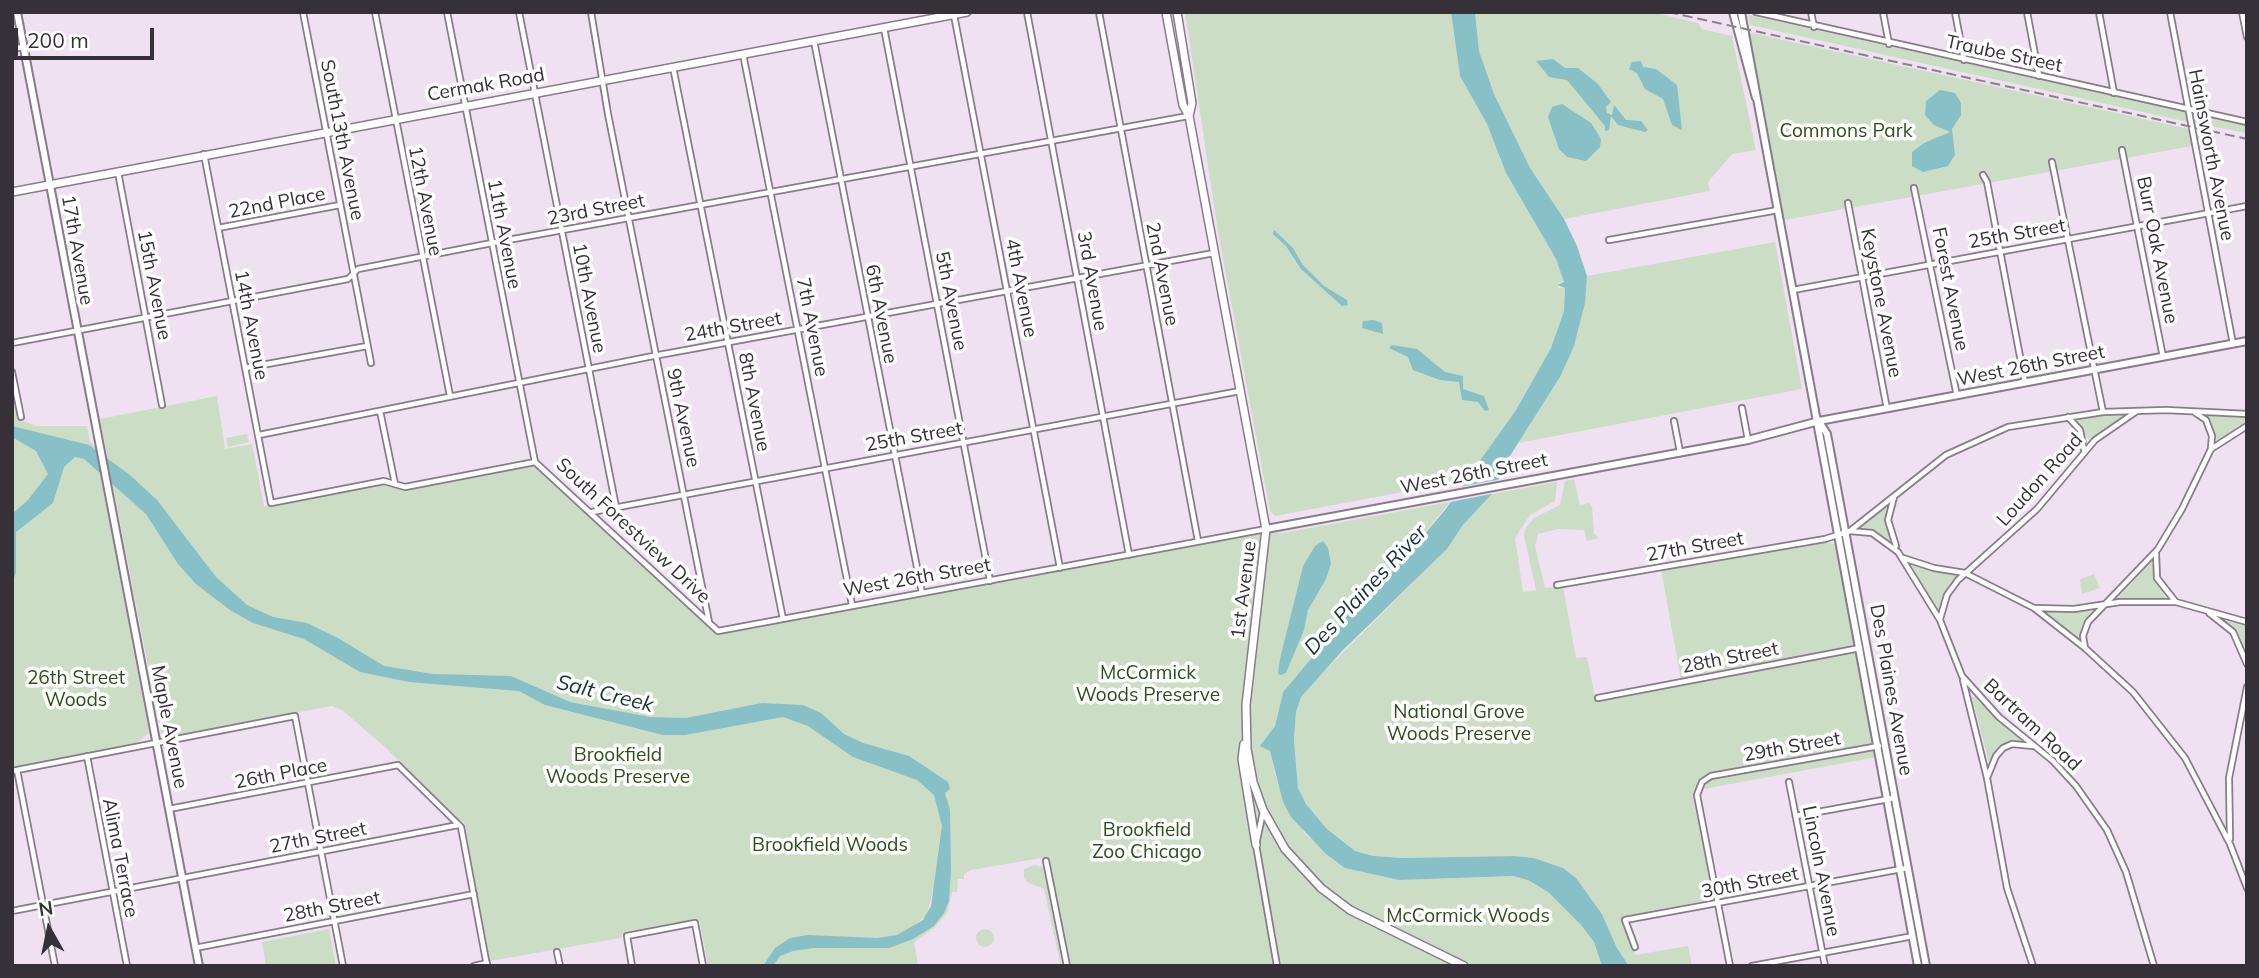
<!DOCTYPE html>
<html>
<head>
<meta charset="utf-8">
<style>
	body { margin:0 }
	#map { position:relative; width:2259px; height:978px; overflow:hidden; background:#efe0f2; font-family:Mulish,sans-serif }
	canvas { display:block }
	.frame { position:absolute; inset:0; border:14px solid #363138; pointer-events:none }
	.north { position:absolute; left:14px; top:894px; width:70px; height:70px; -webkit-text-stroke:5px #fff; paint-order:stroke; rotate:351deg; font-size:19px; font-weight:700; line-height:28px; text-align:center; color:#363138 }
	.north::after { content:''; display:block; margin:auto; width:24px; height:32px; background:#363138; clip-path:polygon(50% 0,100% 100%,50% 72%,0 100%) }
	.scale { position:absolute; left:14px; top:28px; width:140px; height:32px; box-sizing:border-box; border:4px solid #363138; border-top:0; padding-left:9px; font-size:21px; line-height:24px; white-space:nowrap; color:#363138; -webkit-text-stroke:5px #fff; paint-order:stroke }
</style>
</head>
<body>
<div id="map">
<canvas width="2259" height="978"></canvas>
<div class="frame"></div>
<div class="north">N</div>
<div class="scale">200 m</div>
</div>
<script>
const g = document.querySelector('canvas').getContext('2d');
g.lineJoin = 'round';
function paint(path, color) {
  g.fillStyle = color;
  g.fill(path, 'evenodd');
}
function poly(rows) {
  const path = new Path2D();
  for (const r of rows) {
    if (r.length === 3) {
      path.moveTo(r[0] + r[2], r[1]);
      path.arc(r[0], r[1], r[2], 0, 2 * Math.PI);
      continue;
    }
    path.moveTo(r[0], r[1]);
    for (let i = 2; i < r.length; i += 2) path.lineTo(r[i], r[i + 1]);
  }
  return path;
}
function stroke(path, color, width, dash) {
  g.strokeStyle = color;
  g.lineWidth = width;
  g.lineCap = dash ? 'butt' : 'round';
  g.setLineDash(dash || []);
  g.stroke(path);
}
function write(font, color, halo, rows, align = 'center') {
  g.font = font + ' Mulish,sans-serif';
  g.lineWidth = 7;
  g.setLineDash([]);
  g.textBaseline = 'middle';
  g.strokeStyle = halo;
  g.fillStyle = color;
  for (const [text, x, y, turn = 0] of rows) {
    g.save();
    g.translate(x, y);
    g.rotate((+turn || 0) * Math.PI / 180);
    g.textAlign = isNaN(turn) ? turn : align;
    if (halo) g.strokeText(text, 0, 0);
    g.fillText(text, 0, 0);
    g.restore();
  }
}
paint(poly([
	[1185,12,1451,12,1460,76,1487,124,1506,173,1556,259,1564,282,1558,283,1558,288,1565,288,1564,311,1551,348,1516,410,1467,480,1275,516,1270,511,1218,232],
	[1475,12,1651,12,1698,23,1702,29,1732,36,1756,150,1732,154,1708,182,1710,191,1564,219,1530,169,1494,94,1479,51],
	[1748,15,2182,111,2186,113,2188,122,1750,25],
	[1747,32,2189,129,2192,146,1784,220],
	[2194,115,2247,125,2247,133,2194,123],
	[1775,242,1802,389,1518,443,1560,377,1578,332,1587,276],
	[12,389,18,419,36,426,87,426,90,442,95,446,149,733,136,743,12,768],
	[217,396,225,449,252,444,264,506,382,485,407,490,538,465,717,633,1251,534,1283,533,1450,502,1395,569,1347,616,1283,692,1275,726,1269,738,1275,775,1304,833,1345,867,1399,880,1513,876,1528,880,1548,892,1581,925,1594,942,1602,966,1069,966,1047,857,971,870,964,874,964,879,958,879,957,892,952,892,947,913,934,928,914,942,918,966,708,966,700,922,696,919,625,932,620,938,490,961,464,823,453,816,386,748,342,710,332,706,162,738,100,419],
	[936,877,934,926,911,928,927,915],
	[2127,414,2089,440,2075,419,2095,415],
	[2203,414,2247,417,2247,422,2216,441,2212,427],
	[247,434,249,442,228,447,226,438],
	[1574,479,1580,505,1589,503,1592,507,1594,534,1599,538,1587,541,1584,530,1558,529,1538,534,1535,546,1545,588,1563,586,1576,658,1587,657,1595,697,1681,680,1661,569,1817,542,1837,544,1876,757,1693,791,1713,899,1621,917,1635,955,1688,946,1692,966,1629,966,1617,948,1602,914,1576,878,1563,868,1534,858,1514,856,1402,858,1374,856,1355,851,1327,829,1306,804,1298,788,1294,740,1296,712,1301,697,1313,682,1447,549,1463,525,1492,494,1557,482,1555,501,1530,515,1515,538,1523,592,1536,590,1524,535,1526,528,1534,518,1560,505,1565,481],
	[1891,502,1886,519,1891,541,1861,528],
	[2152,561,2157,584,2166,599,2117,599],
	[1911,565,1958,576,1938,610,1937,610],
	[2094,574,2100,588,2082,594,2080,579],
	[2093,611,2082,630,2080,642,2044,612],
	[2221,620,2247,625,2247,654,2236,633],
	[1972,697,1977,697,2023,740,2001,746,1989,763],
	[1035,865,1044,868,1046,874,1065,966,1061,966,1044,889,1027,882,1024,878,1024,869],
	[985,938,9],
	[329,929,336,966,266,966,262,942]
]), '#ccddc5');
paint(poly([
	[1451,12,1475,12,1479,51,1494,94,1530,168,1564,219,1577,246,1587,276,1585,303,1574,346,1560,377,1508,459,1492,494,1463,525,1447,549,1342,651,1301,697,1296,712,1294,740,1298,788,1306,804,1327,829,1355,851,1374,856,1402,858,1514,856,1534,858,1563,868,1576,878,1602,914,1617,948,1629,966,1602,966,1594,942,1581,925,1548,892,1528,880,1513,876,1399,880,1345,868,1326,854,1291,817,1283,802,1270,751,1260,746,1275,726,1283,692,1347,616,1395,569,1445,510,1516,410,1551,348,1564,311,1565,288,1557,285,1564,282,1556,259,1506,173,1487,124,1460,76],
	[1553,59,1565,68,1578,68,1598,84,1611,102,1606,107,1607,113,1612,115,1614,105,1626,120,1641,121,1648,130,1645,132,1618,125,1611,116,1609,130,1605,131,1605,126,1567,80,1549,77,1536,61],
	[1641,61,1643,67,1656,69,1677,85,1682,130,1672,125,1663,99,1645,89,1637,73,1629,69,1632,62],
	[1940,90,1955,93,1961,103,1961,115,1952,129,1955,155,1948,166,1923,172,1912,166,1912,152,1924,143,1950,132,1934,125,1925,115,1926,101],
	[1562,104,1591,123,1601,139,1600,147,1586,161,1567,157,1559,149,1548,117,1552,107],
	[1274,230,1293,248,1302,264,1324,286,1347,300,1348,305,1342,306,1301,269,1286,246,1273,234],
	[1374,320,1382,323,1383,334,1362,328,1363,321],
	[1392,345,1417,349,1445,372,1463,376,1463,389,1484,396,1489,410,1485,411,1478,402,1462,400,1459,382,1440,380,1413,370,1408,357,1389,348],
	[12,426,89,445,130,475,157,500,216,577,247,605,273,617,307,623,338,638,384,666,433,674,511,676,570,702,650,717,686,718,762,703,803,705,821,713,844,734,863,743,909,756,948,782,950,789,945,793,950,810,951,871,949,901,944,913,934,926,913,939,889,948,813,948,793,951,780,956,773,966,763,966,775,948,790,938,808,935,877,938,897,935,923,920,931,906,942,826,934,795,917,780,853,757,808,726,783,717,685,735,663,735,545,705,519,691,409,682,360,672,304,639,253,623,230,610,196,584,178,564,146,514,84,459,75,457,64,467,53,503,16,532,16,573,12,583,12,514,28,500,48,474,36,451,12,437],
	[1323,541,1328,548,1331,564,1326,579,1308,610,1304,630,1286,673,1281,675,1278,674,1280,659,1303,566,1315,546]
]), '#87c0c7');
paint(poly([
	[1502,479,1496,493,1445,503,1454,488]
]), '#efe0f2');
const street = poly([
	[303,12,371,363],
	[375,12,450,396],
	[447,12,535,462],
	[519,12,616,507],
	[591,12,608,114,709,622],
	[1027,12,1129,555],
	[1099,12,1198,541],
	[1756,12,2247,122],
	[1811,12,1814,27],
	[1883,12,1889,44],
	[1955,12,1964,60],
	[2027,12,2039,76],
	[2099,12,2114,93],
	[2170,12,2233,344],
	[2242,12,2247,37],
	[954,15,1060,568],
	[884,28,990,581],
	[814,41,922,593],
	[12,49,23,47],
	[743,54,852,605],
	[673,67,783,619],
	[2122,150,2163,357],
	[204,154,271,503,384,481,405,487,535,462],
	[2052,162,2103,412],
	[118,172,162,405],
	[1983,175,1987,182,2025,383],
	[1914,188,1957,396],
	[1848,203,1887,409],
	[218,228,340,205],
	[1609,240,1778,210],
	[1793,290,2247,206],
	[12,343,348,279,358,269,497,242,1188,116],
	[245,368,367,346],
	[12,372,21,417],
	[1742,408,1748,440],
	[380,411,395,484],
	[2194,412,2206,420,2212,436,2211,448],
	[2068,417,2080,430,2084,450],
	[1674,421,1680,452],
	[259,435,648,357,1214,253],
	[535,462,718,631,1266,529],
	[1894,497,1888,520,1896,546],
	[592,512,1240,391],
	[1850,531,1872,533,1898,552,1940,620,1962,676,1999,717,2053,761,2076,786,2107,830,2126,872,2154,966],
	[2156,553,2157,578,2175,601],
	[1903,558,1934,568,1965,573,2034,608,2085,648,2133,692,2185,758,2230,844,2247,888],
	[1557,585,1825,539,1850,531,1946,455,2008,427,2103,412,2166,410,2247,414],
	[2035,608,2074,609,2120,602,2176,602,2247,622],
	[2209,613,2233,632,2247,664],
	[1940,619,1947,595,1958,580,2037,509,2095,440,2137,411],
	[2085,648,2083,636,2088,622,2158,549,2182,509,2211,449,2247,426],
	[1963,680,1987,778,2007,888,2033,966],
	[1598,698,1860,648],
	[87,756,127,966],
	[17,770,55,966],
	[12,771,295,716,343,966],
	[1987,778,1996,756,2003,748,2012,744,2033,746],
	[1789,782,1825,966],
	[169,809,398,765,461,827,487,966],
	[1263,812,1256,845,1277,966],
	[1796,816,1894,798],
	[2230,839,2229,778,2247,687],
	[1046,861,1067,966],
	[12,911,458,825],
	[1635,947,1625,920,1907,868],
	[195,948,474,894],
	[557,952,560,966],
	[474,966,487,963],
	[632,966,627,936,695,923,703,966],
	[1730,966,1697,795,1702,782,1711,776,1879,746],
	[1752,966,1913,936]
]);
const secondary = poly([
	[17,12,199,966],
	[1733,12,1756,98],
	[1741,12,1918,966],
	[1820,423,1827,434,1926,966],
	[1266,529,1748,440,1819,421,2247,341]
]);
const primary = poly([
	[1166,12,1183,105,1189,116,1266,529,1246,705,1247,749,1253,782,1263,810,1285,849,1321,888,1350,910,1464,966],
	[1177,12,1192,103,1189,116],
	[12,192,967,12],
	[1244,744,1242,759,1256,845]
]);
stroke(street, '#897b8c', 8);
stroke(secondary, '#897b8c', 10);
stroke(primary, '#897b8c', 10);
stroke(street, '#fff', 4.5);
stroke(secondary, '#fff', 6);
stroke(primary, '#fff', 7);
stroke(poly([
	[1668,12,2247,139]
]), '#8a808c', 2, [10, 5]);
write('19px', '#363138', '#fff', [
	["Traube Street",2004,54,12],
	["Cermak Road",486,85,-10],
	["South13th Avenue",342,140,79],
	["Hainsworth Avenue",2211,155,79],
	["12th Avenue",425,201,79],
	["22nd Place",277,203,-11],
	["23rd Street",596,210,-11],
	["11th Avenue",504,234,79],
	["25th Street",2017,234,-10],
	["17th Avenue",77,250,80],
	["Burr Oak Avenue",2157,250,79],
	["2nd Avenue",1162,274,79],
	["3rd Avenue",1092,281,80],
	["15th Avenue",154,285,79],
	["4th Avenue",1021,288,79],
	["Forest Avenue",1950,289,79],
	["10th Avenue",589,298,79],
	["5th Avenue",951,301,79],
	["Keystone Avenue",1881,303,79],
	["6th Avenue",881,314,79],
	["14th Avenue",251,325,79],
	["24th Street",733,327,-10],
	["7th Avenue",812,327,79],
	["West 26th Street",2031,366,-11],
	["8th Avenue",754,402,79],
	["9th Avenue",683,418,78],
	["25th Street",914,437,-10],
	["West 26th Street",1474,474,-11],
	["Loudon Road",2040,480,-48],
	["South Forestview Drive",633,531,43],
	["27th Street",1695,547,-10],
	["West 26th Street",917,578,-10],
	["1st Avenue",1244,590,-83],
	["28th Street",1730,658,-11],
	["Des Plaines Avenue",1891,690,80],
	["Bartram Road",2032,725,43],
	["Maple Avenue",169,727,79],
	["29th Street",1792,747,-10],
	["26th Place",281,774,-11],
	["27th Street",318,838,-11],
	["Alima Terrace",120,858,79],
	["Lincoln Avenue",1821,871,79],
	["30th Street",1750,883,-11],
	["28th Street",332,907,-11]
]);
write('19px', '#2d501b', '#fff', [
	["Commons Park",1846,131],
	["McCormick",1148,673],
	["Woods Preserve",1148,695],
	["26th Street",76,678],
	["Woods",76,700],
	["National Grove",1459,712],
	["Woods Preserve",1459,734],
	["Brookfield",618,755],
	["Woods Preserve",618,777],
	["Brookfield",1147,830],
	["Zoo Chicago",1147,852],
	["Brookfield Woods",830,845],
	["McCormick Woods",1468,916]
]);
write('italic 21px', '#153336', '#fff', [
	["Des Plaines River",1366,590,-47],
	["Salt Creek",605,694,14]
]);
</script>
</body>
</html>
